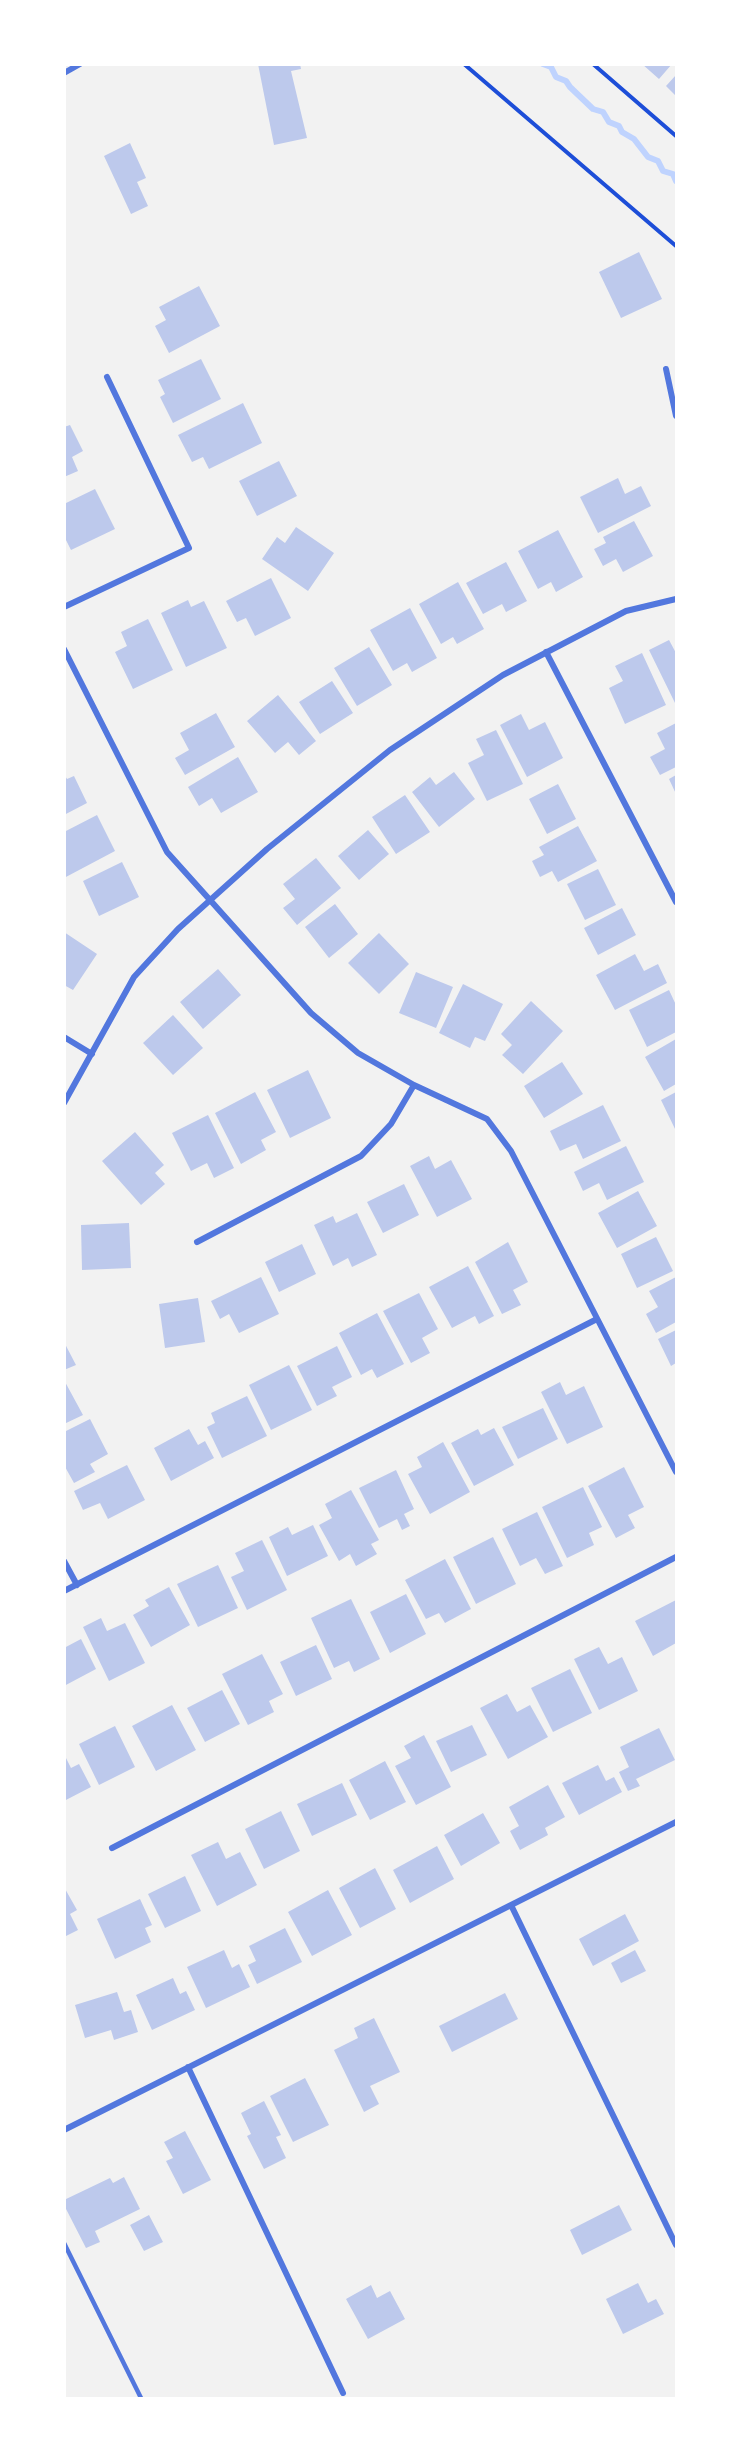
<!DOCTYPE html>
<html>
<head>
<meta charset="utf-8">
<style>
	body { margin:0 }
	#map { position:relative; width:741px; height:2463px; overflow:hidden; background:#f2f2f2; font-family:"Open Sans",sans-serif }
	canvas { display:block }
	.frame { position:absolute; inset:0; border:66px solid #fff; pointer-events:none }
</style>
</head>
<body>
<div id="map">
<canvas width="741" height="2463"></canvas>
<div class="frame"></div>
</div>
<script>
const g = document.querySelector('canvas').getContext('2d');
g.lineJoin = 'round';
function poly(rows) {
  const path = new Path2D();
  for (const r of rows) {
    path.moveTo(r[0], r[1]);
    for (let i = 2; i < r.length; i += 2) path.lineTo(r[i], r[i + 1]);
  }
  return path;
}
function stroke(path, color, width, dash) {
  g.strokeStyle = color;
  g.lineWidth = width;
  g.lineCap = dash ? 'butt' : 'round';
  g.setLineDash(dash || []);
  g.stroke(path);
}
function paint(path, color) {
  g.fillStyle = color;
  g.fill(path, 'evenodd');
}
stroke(poly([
	[543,64,551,67,556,77,566,81,570,87,593,109,603,112,609,122,619,126,622,132,634,139,648,157,658,161,663,171,673,174,676,181]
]), '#bfd3fe', 6);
paint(poly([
	[258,64,300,64,301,69,291,71,307,138,274,145],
	[642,64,672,64,659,79],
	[676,75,676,96,666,86],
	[130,143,146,178,137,182,148,206,131,214,104,156],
	[639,252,662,299,621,318,599,272],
	[199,286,220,326,169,353,155,326,166,320,159,307],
	[201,359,221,399,173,423,160,397,165,394,158,380],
	[243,403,262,443,209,469,203,457,192,462,178,435],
	[70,425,83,451,72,457,78,471,64,477,64,427],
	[279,461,297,496,257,516,239,481],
	[618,478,625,494,641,486,651,506,598,533,580,497],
	[95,489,115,529,71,550,64,536,64,504],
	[634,521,653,556,623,572,616,559,603,566,594,549,606,543,603,537],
	[296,527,334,553,308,591,262,559,277,537,285,543],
	[558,530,583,577,556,592,551,582,538,589,518,551],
	[506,562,527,601,506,612,502,604,483,614,466,583],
	[271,578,291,618,255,636,246,618,237,622,226,601],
	[458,582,484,629,457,644,453,637,441,644,419,604],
	[188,600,191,607,204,601,227,648,186,667,161,613],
	[410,608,437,658,412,672,407,663,393,671,370,630],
	[148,619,173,670,133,689,115,652,127,646,121,632],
	[669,640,676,653,675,703,649,650],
	[369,647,392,685,357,706,334,668],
	[642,653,666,705,625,724,609,688,623,681,615,666],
	[332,681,353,713,320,734,299,702],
	[278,695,316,741,299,755,288,742,275,753,247,721],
	[216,713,235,747,185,775,175,758,189,750,180,733],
	[521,714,529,730,545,722,563,758,527,777,500,725],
	[676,723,676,767,660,775,650,757,665,749,657,733],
	[496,730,523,784,487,801,468,763,484,755,476,739],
	[238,757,258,792,221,813,212,798,199,806,188,787],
	[454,772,475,799,439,827,412,792,430,777,436,785],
	[64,774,67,779,74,776,87,803,64,815],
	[676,775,676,794,669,779],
	[558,784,576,819,547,834,529,799],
	[405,795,430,832,396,854,372,817],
	[97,815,115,851,64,878,64,832],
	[578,826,597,861,558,882,552,871,540,877,532,861,544,855,539,847],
	[368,830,389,854,359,880,338,856],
	[316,858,341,888,297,925,283,908,295,899,283,884],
	[122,862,139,897,99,916,83,881],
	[598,869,616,905,585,920,567,884],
	[335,904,358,934,329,958,305,927],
	[622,908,636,935,598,955,584,928],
	[64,932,97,954,73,990,64,985],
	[379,933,409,964,379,994,348,963],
	[635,954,644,971,658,964,667,983,615,1010,596,975],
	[218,969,241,995,203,1029,180,1002],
	[416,972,453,987,436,1028,399,1013],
	[463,984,503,1004,485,1041,475,1037,470,1048,439,1033],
	[669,990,676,1005,676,1032,647,1047,629,1010],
	[531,1001,563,1031,523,1074,502,1055,512,1045,501,1034],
	[173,1015,203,1048,173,1075,143,1043],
	[676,1039,676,1084,664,1091,645,1057],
	[562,1062,583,1094,544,1118,524,1086],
	[308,1070,331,1118,290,1138,267,1090],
	[255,1092,276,1132,261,1140,266,1150,241,1164,215,1113],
	[676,1092,676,1131,661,1100],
	[603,1105,621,1141,583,1159,576,1144,560,1151,550,1131],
	[208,1115,234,1168,214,1178,207,1163,191,1171,172,1133],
	[135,1132,164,1165,155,1173,165,1184,141,1205,102,1161],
	[626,1146,644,1182,607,1200,599,1183,583,1191,574,1172],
	[429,1156,435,1169,451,1160,472,1199,437,1217,410,1166],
	[404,1184,419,1215,383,1233,367,1202],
	[638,1191,657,1226,617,1248,598,1213],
	[357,1213,377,1255,352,1267,348,1258,333,1266,314,1225,333,1216,336,1223],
	[129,1223,131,1268,82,1270,81,1225],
	[656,1237,673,1271,637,1288,621,1254],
	[508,1242,528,1282,513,1290,521,1305,502,1314,475,1262],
	[302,1244,316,1274,279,1292,265,1262],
	[468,1266,494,1316,479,1324,475,1316,452,1328,429,1287],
	[261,1277,279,1314,239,1333,229,1314,220,1319,211,1301],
	[676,1277,676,1322,656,1333,646,1314,658,1307,649,1291],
	[419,1293,438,1329,422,1338,430,1353,411,1363,383,1311],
	[198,1298,205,1342,165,1348,159,1304],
	[377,1313,404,1364,377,1378,372,1369,361,1375,339,1333],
	[676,1330,676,1363,671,1366,658,1339],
	[64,1342,76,1365,64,1370],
	[337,1346,352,1377,332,1387,337,1396,317,1406,297,1366],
	[289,1365,312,1410,271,1430,249,1385],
	[64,1380,83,1415,64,1424],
	[560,1382,566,1395,584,1386,603,1427,567,1444,541,1392],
	[247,1396,267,1436,222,1458,207,1427,215,1423,211,1413],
	[543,1408,558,1439,518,1459,502,1427],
	[90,1419,108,1454,90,1464,95,1472,74,1483,64,1465,64,1432],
	[494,1428,514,1465,474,1486,451,1443,478,1429,481,1435],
	[189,1429,198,1445,205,1441,214,1458,171,1481,154,1448],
	[443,1442,470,1492,430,1514,408,1474,422,1467,417,1457],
	[127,1465,145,1500,108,1519,100,1503,83,1510,74,1491],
	[624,1467,644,1507,628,1515,635,1528,616,1538,588,1486],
	[396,1470,414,1509,404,1514,410,1526,402,1530,397,1519,379,1528,359,1488],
	[583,1487,602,1527,589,1533,594,1545,567,1558,542,1507],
	[351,1490,379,1540,371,1544,377,1554,356,1566,350,1554,339,1561,319,1525,332,1518,325,1504],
	[537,1512,563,1566,545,1574,536,1558,520,1566,502,1529],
	[313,1525,328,1556,287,1576,269,1537,288,1527,292,1535],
	[493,1537,516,1584,476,1604,453,1557],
	[262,1540,287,1590,247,1610,231,1577,244,1571,235,1553],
	[445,1559,471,1609,445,1623,439,1613,426,1619,405,1580],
	[218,1565,238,1608,198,1627,177,1584],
	[169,1587,190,1625,151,1647,133,1615,149,1606,145,1600],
	[406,1594,426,1634,390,1653,370,1612],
	[351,1599,380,1659,354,1672,349,1661,334,1668,311,1618],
	[676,1600,676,1643,653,1656,635,1621],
	[101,1618,107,1631,125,1623,145,1663,109,1681,83,1627],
	[81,1639,96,1669,64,1686,64,1648],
	[316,1645,332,1679,296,1696,280,1662],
	[599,1647,608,1664,622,1657,638,1691,599,1710,574,1659],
	[262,1654,283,1694,269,1701,274,1712,248,1725,222,1674],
	[570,1669,592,1713,553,1732,531,1688],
	[222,1690,240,1724,205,1742,187,1708],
	[507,1694,517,1712,530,1705,548,1737,508,1759,480,1708],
	[172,1705,196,1750,156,1771,132,1726],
	[472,1725,487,1755,451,1772,436,1741],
	[115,1726,135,1767,99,1785,79,1744],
	[659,1728,675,1760,636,1779,640,1786,628,1791,619,1772,629,1767,620,1747],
	[424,1735,451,1787,416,1805,395,1766,411,1758,404,1746],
	[64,1754,71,1768,79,1764,91,1787,64,1801],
	[385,1761,406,1802,370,1820,349,1780],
	[598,1765,606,1781,614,1777,622,1792,579,1815,562,1783],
	[342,1783,357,1815,312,1836,297,1804],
	[548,1785,565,1817,545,1828,548,1835,520,1850,510,1831,519,1826,509,1807],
	[281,1811,300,1851,264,1869,245,1829],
	[483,1813,500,1843,461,1866,444,1835],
	[218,1842,226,1859,240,1852,257,1885,217,1906,191,1855],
	[437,1846,454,1879,410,1903,393,1870],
	[375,1868,396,1909,360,1928,339,1888],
	[185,1876,201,1911,165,1928,148,1894],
	[64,1887,77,1910,70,1914,78,1930,64,1937],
	[328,1890,352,1935,312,1956,288,1912],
	[140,1899,152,1925,145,1928,151,1942,115,1959,97,1919],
	[625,1914,639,1941,593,1966,579,1939],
	[285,1928,302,1962,257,1984,248,1965,256,1961,249,1946],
	[224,1950,232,1968,239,1964,250,1987,206,2008,187,1967],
	[635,1950,646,1971,621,1983,611,1963],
	[173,1978,180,1994,186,1991,195,2010,152,2030,136,1995],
	[117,1992,124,2012,131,2010,138,2032,114,2040,111,2030,85,2038,75,2005],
	[505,1993,518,2019,452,2052,439,2026],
	[374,2018,400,2072,370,2086,379,2104,364,2112,334,2050,358,2038,354,2028],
	[305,2078,329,2125,293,2142,270,2096],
	[264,2101,281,2135,276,2137,286,2158,264,2169,247,2136,251,2134,241,2113],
	[185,2131,211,2180,183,2194,166,2161,173,2158,164,2142],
	[124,2177,140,2209,95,2231,100,2242,86,2248,64,2205,64,2200,110,2178,113,2183],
	[619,2205,632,2230,582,2255,570,2230],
	[149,2215,163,2242,144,2251,130,2225],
	[638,2283,648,2303,656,2299,664,2314,623,2334,606,2299],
	[371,2285,377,2298,390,2291,405,2319,368,2339,346,2299]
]), '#bdc9ec');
stroke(poly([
	[464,64,676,246],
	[593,64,676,136]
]), '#1d4ed8', 4);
stroke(poly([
	[64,2243,141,2398]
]), '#5277de', 4.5);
stroke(poly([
	[64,73,80,64],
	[666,369,676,416],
	[64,607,189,548,107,377],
	[64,649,167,852,210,900,311,1013,358,1053,414,1085,487,1119,511,1151,676,1472],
	[546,652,676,902],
	[64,1037,92,1054],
	[64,1103,134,977,178,929,267,849,390,750,503,675,626,611,676,599],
	[197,1242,361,1156,391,1124,414,1085],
	[64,1561,77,1585],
	[64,1591,597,1319],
	[112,1848,676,1557],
	[511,1905,676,2245],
	[188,2067,343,2393],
	[64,2130,676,1822]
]), '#5277de', 6);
</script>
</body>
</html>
